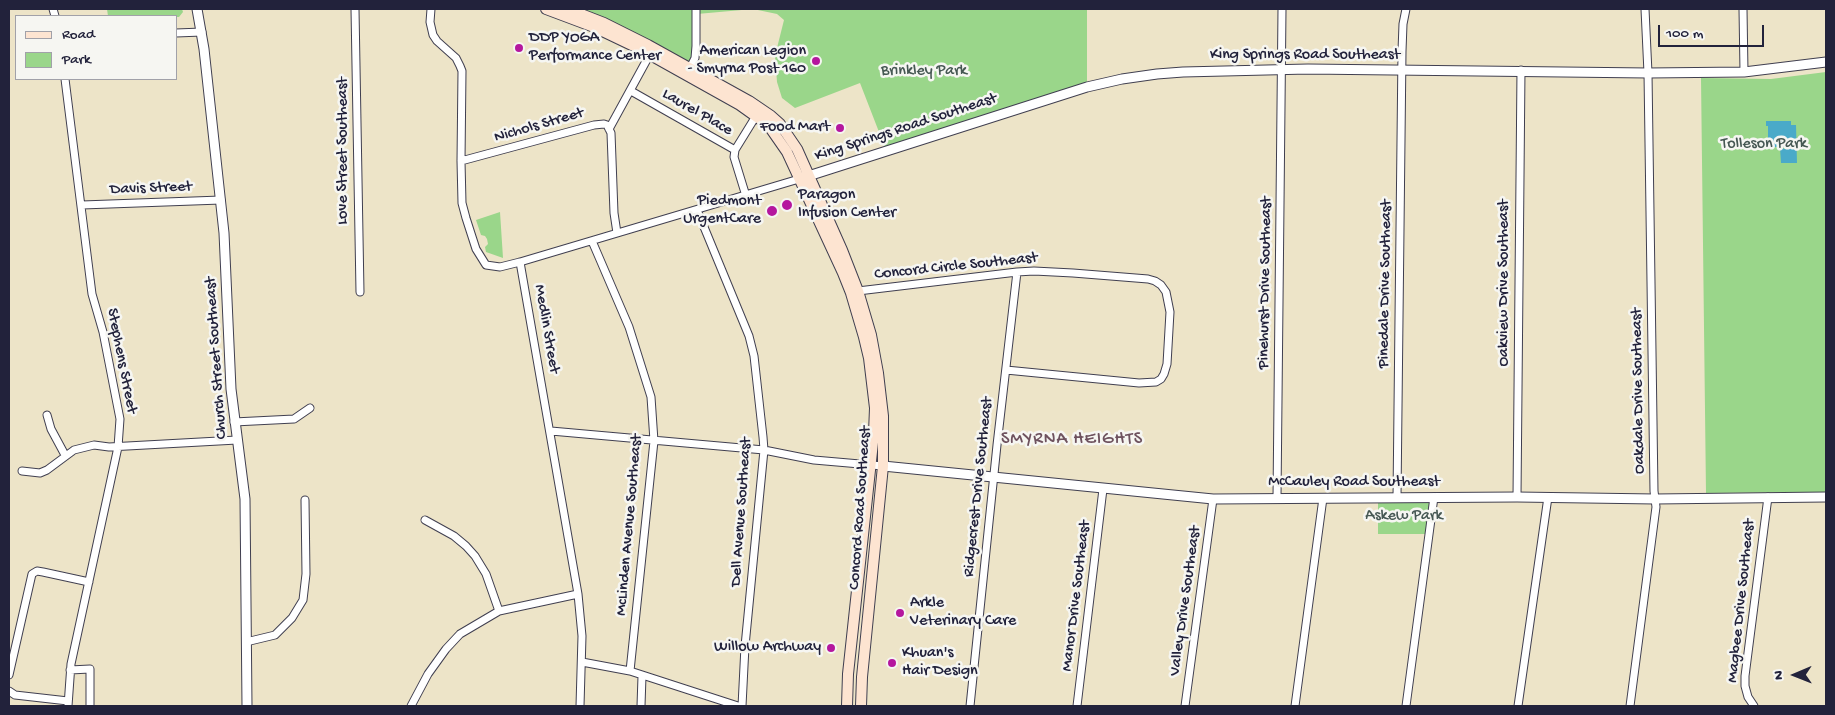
<!DOCTYPE html>
<html>
<head>
<meta charset="utf-8">
<style>
	body { margin:0 }
	#map { position:relative; width:1835px; height:715px; overflow:hidden; background:#ede4c8; font-family:"Gochi Hand",sans-serif }
	canvas { display:block }
	.frame { position:absolute; inset:0; border:10px solid #22223b; pointer-events:none }
	.legend { position:absolute; left:15px; top:15px; width:162px; height:65px; box-sizing:border-box; background:#f6f6f2; border:1px solid #a1a1a9; margin:0; padding:6px 9px; list-style:none; font-size:15px; color:#22223b }
	.legend li { display:flex; align-items:center; gap:10px; height:25px }
	.legend b { width:25px; border:1px solid #a1a1a9 }
	.north { position:absolute; left:1770px; top:650px; width:50px; height:50px; -webkit-text-stroke:4px #f6f6f2; paint-order:stroke; rotate:269deg; font-size:14px; font-weight:700; line-height:20px; text-align:center; color:#22223b }
	.north::after { content:''; display:block; margin:auto; width:18px; height:22px; background:#22223b; clip-path:polygon(50% 0,100% 100%,50% 72%,0 100%) }
	.scale { position:absolute; left:1658px; top:25px; width:106px; height:22px; box-sizing:border-box; border:2px solid #22223b; border-top:0; padding-left:6px; font-size:15px; line-height:18px; white-space:nowrap; color:#22223b; -webkit-text-stroke:4px #f6f6f2; paint-order:stroke }
</style>
</head>
<body>
<div id="map">
<canvas width="1835" height="715"></canvas>
<div class="frame"></div>
<ul class="legend">
<li><b style="height:6px;background:#fde4d1"></b>Road</li>
<li><b style="height:14px;background:#9ad68a"></b>Park</li>
</ul>
<div class="north">N</div>
<div class="scale">100 m</div>
</div>
<script>
const g = document.querySelector('canvas').getContext('2d');
g.lineJoin = 'round';
function paint(path, color) {
  g.fillStyle = color;
  g.fill(path, 'evenodd');
}
function poly(rows) {
  const path = new Path2D();
  for (const r of rows) {
    path.moveTo(r[0], r[1]);
    for (let i = 2; i < r.length; i += 2) path.lineTo(r[i], r[i + 1]);
  }
  return path;
}
function stroke(path, color, width, dash) {
  g.strokeStyle = color;
  g.lineWidth = width;
  g.lineCap = dash ? 'butt' : 'round';
  g.setLineDash(dash || []);
  g.stroke(path);
}
function write(font, color, halo, rows, align = 'center') {
  g.font = font + ' "Gochi Hand",sans-serif';
  g.lineWidth = 5;
  g.setLineDash([]);
  g.textBaseline = 'middle';
  g.strokeStyle = halo;
  g.fillStyle = color;
  for (const [text, x, y, turn = 0] of rows) {
    g.save();
    g.translate(x, y);
    g.rotate((+turn || 0) * Math.PI / 180);
    g.textAlign = isNaN(turn) ? turn : align;
    if (halo) g.strokeText(text, 0, 0);
    g.fillText(text, 0, 0);
    g.restore();
  }
}
paint(poly([
	[107,9,182,9,183,12,179,17,176,17,108,16],
	[555,9,1087,9,1087,87,886,150,860,83,795,108,782,98,777,82,775,56,784,20,777,14,753,9,697,14,696,46,689,71],
	[1826,72,1826,492,1706,493,1701,78,1771,79],
	[500,212,503,258,486,252,485,247,488,244,487,239,485,236,481,235,476,220],
	[1378,501,1429,501,1430,505,1426,534,1378,534]
]), '#9ad68a');
paint(poly([
	[1766,121,1791,121,1791,125,1796,125,1797,163,1781,163,1780,148,1787,149,1787,147,1768,147,1768,126,1766,126]
]), '#4aaac9');
const minor = poly([
	[53,9,55,16],
	[355,9,360,292],
	[431,9,430,22,433,35,437,41,456,58,460,66,462,71,461,161,462,203,466,218,476,249,486,265,500,267,520,262,799,179],
	[1743,9,1744,72],
	[176,33,202,32],
	[690,68,695,58,696,46,696,9],
	[65,79,92,294,103,332,120,419,118,447,71,664,68,706],
	[631,91,735,150],
	[609,129,650,54],
	[461,161,594,125,604,124,607,125,611,133,614,213,617,233],
	[746,196,734,157,735,150,756,116],
	[82,205,221,200],
	[697,210,749,336,754,356,763,437,764,450,745,646,742,706],
	[592,241,629,327,651,397,654,441,630,671],
	[520,262,578,594,582,636,580,706],
	[858,291,1017,272,1034,271,1073,273,1148,279,1155,281,1161,285,1166,292,1170,312,1167,364,1164,374,1161,379,1156,382,1139,383,1006,370],
	[47,415,51,429,65,455],
	[234,422,294,419,310,408],
	[551,431,764,450,814,460,883,466],
	[22,471,40,473,47,470,74,450,94,445,109,447,237,440],
	[1397,497,1402,51,1403,24,1406,9],
	[1517,497,1521,70],
	[1277,498,1282,9],
	[425,520,454,536,466,546,475,556,486,574,499,611],
	[246,642,275,635,292,618,303,600,306,574,305,500],
	[582,662,630,671,738,706],
	[70,670,90,669,90,706],
	[9,675,32,574,37,571,43,572,89,582],
	[9,691,15,695,68,701],
	[411,706,428,674,446,649,460,634,499,611,578,594],
	[641,706,642,676],
	[970,706,997,445,1017,272],
	[1077,706,1103,489],
	[1185,706,1213,499],
	[1295,706,1323,498],
	[1406,706,1434,497],
	[1518,706,1548,497],
	[1630,706,1656,507,1654,491,1648,73,1645,9],
	[1754,706,1748,697,1745,686,1745,676,1768,497]
]);
const tertiary = poly([
	[197,9,204,49,224,233,231,389,245,499,247,706],
	[802,178,1087,87,1122,79,1157,74,1183,72,1308,69,1648,73,1744,72,1826,62],
	[883,466,1213,499,1517,497,1655,499,1826,497]
]);
const secondary = poly([
	[546,9,594,27,638,48,740,105,761,120,771,129,787,152,843,273,851,293,864,337,869,358,875,408,874,433,848,674,847,706],
	[568,9,604,23,648,45,749,101,771,116,780,124,797,149,842,250,858,291,871,335,878,373,883,416,883,466,862,677,861,706]
]);
stroke(minor, '#403f50', 9);
stroke(tertiary, '#403f50', 11);
stroke(secondary, '#403f50', 12);
stroke(minor, '#fff', 7);
stroke(tertiary, '#fff', 9);
stroke(secondary, '#fde4d1', 10);
for (const [x, y, r, color] of [
	[519,48,5,"#b5179e"],
	[816,61,5,"#b5179e"],
	[840,128,5,"#b5179e"],
	[787,205,6,"#b5179e"],
	[772,211,6,"#b5179e"],
	[900,613,5,"#b5179e"],
	[831,648,5,"#b5179e"],
	[892,663,5,"#b5179e"]
]) {
  const dot = new Path2D();
  dot.arc(x, y, r, 0, 2 * Math.PI);
  g.fillStyle = color;
  g.fill(dot);
  stroke(dot, '#f6f6f2', 2);
}
write('16px', '#22223b', '#f6f6f2', [
	["DDP YOGA",529,39],
	["Performance Center",529,57],
	["American Legion",806,52,"right"],
	["- Smyrna Post 160",806,70,"right"],
	["Food Mart",830,128,"right"],
	["Paragon",798,196],
	["Infusion Center",798,214],
	["Piedmont",761,202,"right"],
	["UrgentCare",761,220,"right"],
	["Arkle",910,604],
	["Veterinary Care",910,622],
	["Willow Archway",821,648,"right"],
	["Khuan's",902,654],
	["Hair Design",902,672]
], 'left');
write('16px', '#22223b', '#f6f6f2', [
	["King Springs Road Southeast",1305,56],
	["Laurel Place",697,113,30],
	["Nichols Street",539,126,-16],
	["King Springs Road Southeast",906,128,-18],
	["Love Street Southeast",344,151,-90],
	["Davis Street",151,189,-2],
	["Concord Circle Southeast",956,267,-6],
	["Pinehurst Drive Southeast",1266,283,-89],
	["Oakview Drive Southeast",1505,283,-90],
	["Pinedale Drive Southeast",1386,284,-89],
	["Medlin Street",546,329,80],
	["Church Street Southeast",217,358,-94],
	["Stephens Street",121,361,79],
	["Oakdale Drive Southeast",1639,391,-91],
	["McCauley Road Southeast",1354,483],
	["Ridgecrest Drive Southeast",979,487,-84],
	["Concord Road Southeast",861,508,-86],
	["Dell Avenue Southeast",742,512,-86],
	["McLinden Avenue Southeast",630,525,-85],
	["Manor Drive Southeast",1077,596,-83],
	["Valley Drive Southeast",1186,601,-82],
	["Magbee Drive Southeast",1742,601,-84]
]);
write('16px', '#465853', '#f6f6f2', [
	["Brinkley Park",924,72],
	["Tolleson Park",1764,145],
	["Askew Park",1404,517]
]);
g.letterSpacing = '1px';
write('18px', '#6e525e', '#f6f6f2', [
	["SMYRNA HEIGHTS",1072,440]
]);
g.letterSpacing = '0px';
</script>
</body>
</html>
